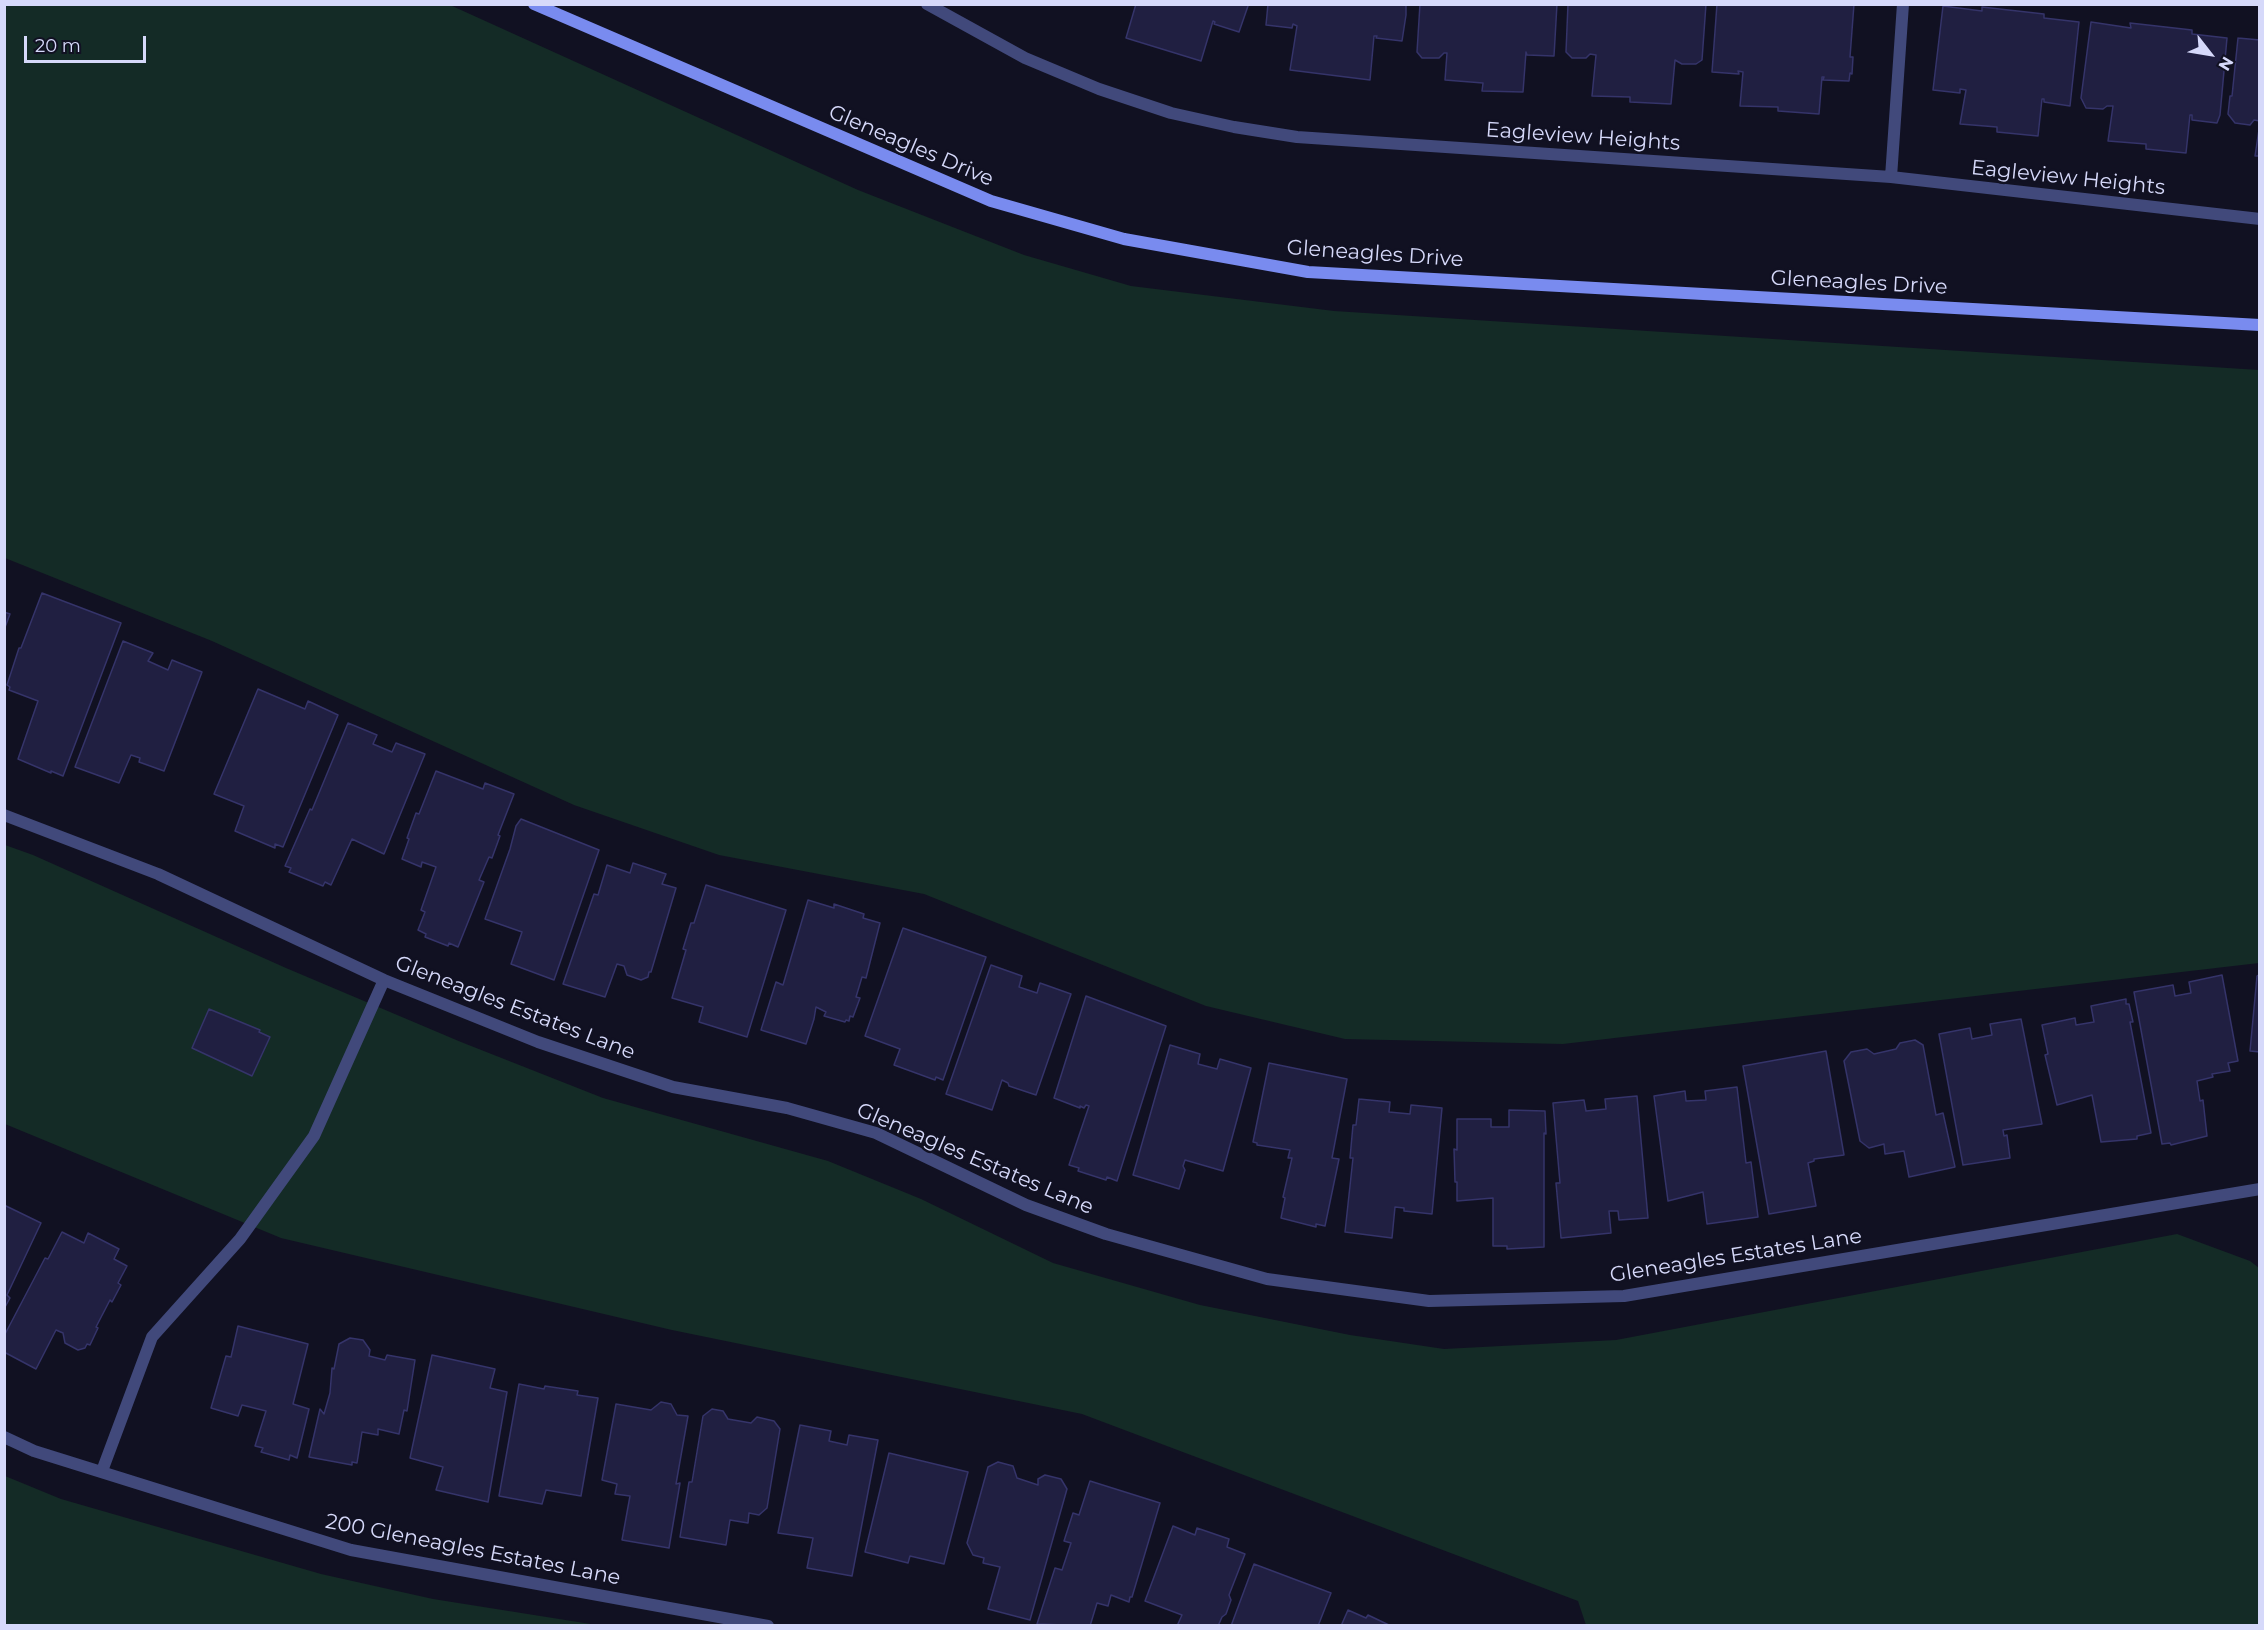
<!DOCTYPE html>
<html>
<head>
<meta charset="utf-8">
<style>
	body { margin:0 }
	#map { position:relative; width:2264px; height:1630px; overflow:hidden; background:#112; font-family:Montserrat,sans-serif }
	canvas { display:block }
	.frame { position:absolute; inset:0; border:6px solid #d6d9fa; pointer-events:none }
	.north { position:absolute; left:2180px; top:24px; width:60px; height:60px; -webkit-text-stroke:4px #112; paint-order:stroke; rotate:121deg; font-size:16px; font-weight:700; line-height:24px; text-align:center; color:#d6d9fa }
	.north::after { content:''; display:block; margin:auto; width:21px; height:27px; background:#d6d9fa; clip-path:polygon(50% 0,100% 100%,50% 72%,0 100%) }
	.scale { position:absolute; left:24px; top:36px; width:122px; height:27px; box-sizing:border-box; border:3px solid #d6d9fa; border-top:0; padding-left:8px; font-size:18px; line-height:21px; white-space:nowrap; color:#d6d9fa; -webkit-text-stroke:4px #112; paint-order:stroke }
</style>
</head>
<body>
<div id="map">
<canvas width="2264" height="1630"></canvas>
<div class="frame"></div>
<div class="north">N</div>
<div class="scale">20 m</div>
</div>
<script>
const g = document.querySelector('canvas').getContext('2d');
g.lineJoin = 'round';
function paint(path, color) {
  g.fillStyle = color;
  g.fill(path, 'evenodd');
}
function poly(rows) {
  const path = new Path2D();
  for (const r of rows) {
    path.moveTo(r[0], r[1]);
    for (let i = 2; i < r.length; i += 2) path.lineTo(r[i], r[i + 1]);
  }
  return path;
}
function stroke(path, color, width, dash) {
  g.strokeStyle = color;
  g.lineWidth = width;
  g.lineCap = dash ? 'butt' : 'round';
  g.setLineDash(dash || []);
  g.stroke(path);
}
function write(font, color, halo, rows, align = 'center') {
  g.font = font + ' Montserrat,sans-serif';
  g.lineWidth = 5;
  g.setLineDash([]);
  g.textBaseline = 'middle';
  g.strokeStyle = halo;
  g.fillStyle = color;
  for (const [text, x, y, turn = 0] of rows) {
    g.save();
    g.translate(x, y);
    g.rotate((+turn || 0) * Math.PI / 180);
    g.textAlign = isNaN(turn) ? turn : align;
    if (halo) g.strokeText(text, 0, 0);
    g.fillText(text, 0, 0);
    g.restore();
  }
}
paint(poly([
	[4,5,450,5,858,190,1024,255,1131,286,1334,311,2259,370,2259,963,1563,1044,1345,1039,1206,1006,924,894,719,855,574,805,212,641,5,558],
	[5,845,33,855,286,968,461,1042,603,1098,828,1161,921,1199,1053,1263,1200,1305,1350,1335,1444,1349,1616,1340,2177,1234,2250,1261,2259,1268,2259,1625,1586,1625,1578,1601,1082,1414,672,1330,281,1238,5,1124],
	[5,1476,61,1499,321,1574,433,1599,597,1625,5,1625]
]), '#142b26');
const building = poly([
	[1136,4,1247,4,1248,6,1239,32,1214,24,1215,22,1213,21,1201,61,1126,38,1136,4],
	[1268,4,1406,4,1406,15,1402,41,1376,38,1377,36,1374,36,1370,80,1290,70,1297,26,1293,24,1292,28,1266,25,1268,4],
	[1420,4,1557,4,1554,56,1527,55,1526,52,1523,92,1482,91,1483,83,1445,80,1447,53,1444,53,1439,58,1422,58,1417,52,1420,4],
	[1568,4,1706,4,1702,60,1696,64,1682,64,1675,60,1671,104,1630,102,1630,97,1592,96,1596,55,1590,54,1586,58,1572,58,1566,52,1568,4],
	[1717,4,1854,4,1850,57,1853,57,1852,74,1850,73,1849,81,1823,80,1824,77,1822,77,1819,114,1778,111,1778,107,1740,106,1743,72,1738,71,1739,74,1712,72,1717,4],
	[1943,6,1982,11,1982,7,2044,14,2044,18,2079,22,2070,106,2044,102,2044,99,2042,99,2038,136,1997,132,1997,127,1960,124,1966,90,1960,89,1960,93,1933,90,1943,6],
	[2091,22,2131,28,2130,23,2192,30,2192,34,2227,38,2220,115,2217,123,2192,120,2192,115,2190,115,2186,153,2146,149,2146,144,2108,141,2113,106,2107,106,2103,109,2086,108,2081,98,2091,22],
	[2238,38,2260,40,2260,121,2254,120,2250,125,2235,123,2228,114,2230,96,2232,96,2238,38],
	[2260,123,2260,156,2255,156,2260,123],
	[42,593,121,623,63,776,51,771,51,773,18,759,38,701,9,690,10,687,7,685,19,648,21,648,42,593],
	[4,612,10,614,4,630,4,612],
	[123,641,153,653,148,661,168,670,172,660,202,672,164,771,139,762,140,758,131,755,119,783,75,767,123,641],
	[258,689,305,709,308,701,338,715,283,847,275,844,275,848,235,831,244,806,214,794,258,689],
	[348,723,377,735,373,744,392,752,396,743,425,754,384,854,352,839,331,885,325,882,323,886,289,872,291,868,285,866,310,809,312,810,348,723],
	[436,771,483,789,485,783,514,794,498,835,500,836,492,858,489,857,479,880,484,882,458,947,449,943,448,946,425,937,426,934,418,930,425,912,421,910,436,867,422,862,421,867,402,859,409,839,407,838,416,813,419,814,436,771],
	[521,819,599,850,554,980,511,964,522,932,485,919,510,849,516,826,521,819],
	[633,863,666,874,662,884,676,888,651,972,649,972,648,977,641,980,627,975,624,966,617,964,605,997,563,984,594,894,598,895,607,865,630,873,633,863],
	[706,885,786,910,747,1037,699,1022,703,1007,672,998,686,950,683,949,691,923,694,923,706,885],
	[808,900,834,908,834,904,864,914,863,918,880,923,866,978,862,977,856,997,860,998,853,1017,850,1016,849,1021,846,1020,845,1022,824,1016,826,1012,816,1007,814,1019,806,1044,761,1030,776,982,783,985,808,900],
	[903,928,986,957,943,1080,936,1077,935,1080,894,1065,900,1049,865,1036,903,928],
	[991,965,1022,976,1019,987,1037,993,1040,983,1071,994,1036,1095,1009,1086,1008,1083,1002,1080,992,1110,946,1094,991,965],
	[2260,974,2260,1052,2250,1051,2257,976,2260,974],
	[2222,975,2238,1061,2228,1063,2230,1071,2212,1074,2213,1077,2197,1081,2200,1101,2203,1100,2207,1136,2171,1145,2170,1143,2162,1144,2134,992,2173,985,2175,996,2191,993,2189,982,2222,975],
	[1086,996,1166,1026,1117,1181,1107,1177,1106,1180,1078,1171,1079,1168,1069,1165,1089,1106,1086,1105,1084,1108,1080,1106,1080,1108,1054,1098,1086,996],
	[2126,999,2126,1004,2129,1004,2133,1022,2130,1022,2151,1133,2137,1136,2137,1139,2101,1142,2092,1095,2057,1105,2045,1055,2048,1054,2042,1025,2075,1018,2076,1025,2094,1022,2091,1006,2126,999],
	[209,1009,260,1030,259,1032,270,1037,252,1076,192,1048,209,1009],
	[2021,1019,2042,1124,2003,1130,2004,1136,2007,1135,2010,1158,1963,1165,1939,1034,1970,1028,1972,1039,1992,1035,1990,1024,2021,1019],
	[1915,1040,1923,1045,1936,1115,1943,1113,1955,1167,1909,1177,1904,1151,1885,1154,1884,1144,1869,1148,1860,1141,1844,1061,1851,1052,1867,1049,1874,1054,1896,1049,1900,1043,1915,1040],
	[1170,1045,1200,1054,1198,1064,1217,1069,1220,1059,1251,1068,1223,1171,1185,1160,1183,1166,1185,1170,1179,1189,1133,1175,1170,1045],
	[1826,1051,1844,1155,1814,1159,1814,1161,1808,1163,1816,1206,1769,1214,1743,1066,1826,1051],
	[1269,1063,1347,1079,1332,1158,1339,1159,1325,1226,1316,1224,1316,1227,1281,1218,1285,1198,1283,1197,1292,1158,1288,1158,1290,1150,1257,1145,1257,1143,1253,1142,1269,1063],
	[1737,1087,1746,1163,1751,1162,1758,1217,1707,1224,1703,1192,1668,1201,1654,1096,1685,1091,1686,1101,1706,1100,1705,1091,1737,1087],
	[1637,1096,1648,1218,1619,1220,1618,1211,1609,1211,1611,1233,1561,1238,1556,1183,1560,1183,1553,1103,1584,1100,1586,1111,1606,1109,1605,1099,1637,1096],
	[1359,1099,1390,1102,1389,1112,1410,1114,1411,1105,1442,1108,1432,1214,1404,1211,1404,1208,1395,1207,1392,1238,1345,1232,1353,1158,1350,1158,1353,1125,1356,1125,1359,1099],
	[1509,1110,1545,1111,1546,1134,1544,1133,1544,1247,1507,1249,1507,1246,1493,1246,1493,1198,1457,1201,1457,1182,1455,1182,1454,1149,1457,1150,1457,1119,1491,1119,1491,1127,1509,1127,1509,1110],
	[4,1205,41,1223,7,1295,10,1298,4,1309,4,1205],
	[62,1232,84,1243,88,1233,119,1249,114,1259,127,1266,118,1283,121,1285,112,1302,110,1300,96,1327,98,1328,90,1345,87,1344,85,1348,78,1350,65,1343,63,1333,56,1330,36,1369,4,1352,4,1336,45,1258,48,1259,62,1232],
	[238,1326,308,1344,293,1404,309,1409,297,1458,290,1455,289,1460,261,1452,263,1448,255,1446,266,1411,242,1405,238,1416,211,1408,226,1356,231,1357,238,1326],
	[350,1338,363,1340,370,1350,369,1356,385,1360,387,1355,415,1360,407,1411,404,1410,399,1434,378,1429,378,1435,362,1432,357,1463,352,1462,352,1465,309,1457,320,1409,324,1414,330,1393,332,1368,334,1369,339,1344,350,1338],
	[432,1355,495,1369,490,1388,507,1392,488,1502,436,1490,443,1467,410,1458,432,1355],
	[519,1384,544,1389,545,1386,578,1391,577,1395,598,1398,581,1496,546,1490,542,1504,499,1496,519,1384],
	[661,1402,671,1404,677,1415,688,1416,676,1484,680,1483,669,1548,622,1540,630,1496,615,1494,617,1484,602,1480,616,1404,651,1410,661,1402],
	[712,1409,723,1411,728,1419,751,1423,757,1417,774,1421,780,1429,767,1508,759,1515,749,1513,748,1523,730,1520,726,1545,680,1537,689,1482,692,1482,703,1416,712,1409],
	[800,1425,831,1431,829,1441,847,1445,849,1435,878,1440,852,1576,807,1568,813,1538,778,1533,800,1425],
	[889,1453,968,1472,944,1564,910,1556,908,1563,865,1552,889,1453],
	[998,1462,1013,1466,1017,1478,1038,1485,1038,1479,1045,1475,1061,1479,1067,1489,1030,1620,988,1609,1000,1567,983,1563,984,1558,973,1555,967,1543,988,1467,998,1462],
	[1090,1481,1160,1503,1132,1597,1130,1597,1129,1602,1111,1595,1108,1606,1097,1603,1090,1626,1037,1624,1055,1568,1062,1570,1071,1543,1064,1541,1073,1513,1079,1515,1090,1481],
	[1173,1526,1195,1535,1197,1528,1229,1539,1227,1547,1245,1554,1229,1595,1231,1600,1226,1614,1222,1617,1218,1626,1177,1626,1182,1615,1145,1601,1173,1526],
	[1254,1564,1331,1593,1318,1626,1231,1626,1254,1564],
	[1348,1610,1366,1618,1368,1615,1391,1626,1341,1626,1348,1610]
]);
paint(building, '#201f41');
stroke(building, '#35346a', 1.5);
stroke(poly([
	[927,4,1025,58,1099,89,1171,113,1234,127,1297,137,1891,177,2260,219],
	[1891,177,1903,4],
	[4,815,158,874,384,980,538,1042,673,1087,787,1108,876,1133,1026,1205,1106,1234,1267,1279,1429,1301,1624,1296,2260,1189],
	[4,1437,34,1451,351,1550,768,1626],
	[102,1471,152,1337,240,1239,314,1136,384,980]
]), '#41497b', 12);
stroke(poly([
	[534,4,991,201,1124,239,1308,272,2260,325]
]), '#798bef', 12);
write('21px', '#d6d9fa', '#112', [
	["Eagleview Heights",1583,137,4],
	["Gleneagles Drive",911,146,23],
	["Eagleview Heights",2068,178,6],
	["Gleneagles Drive",1375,254,4],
	["Gleneagles Drive",1859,283,3],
	["Gleneagles Estates Lane",515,1008,21],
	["Gleneagles Estates Lane",975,1159,23],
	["Gleneagles Estates Lane",1736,1256,-9],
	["200 Gleneagles Estates Lane",473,1550,11]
]);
</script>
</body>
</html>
